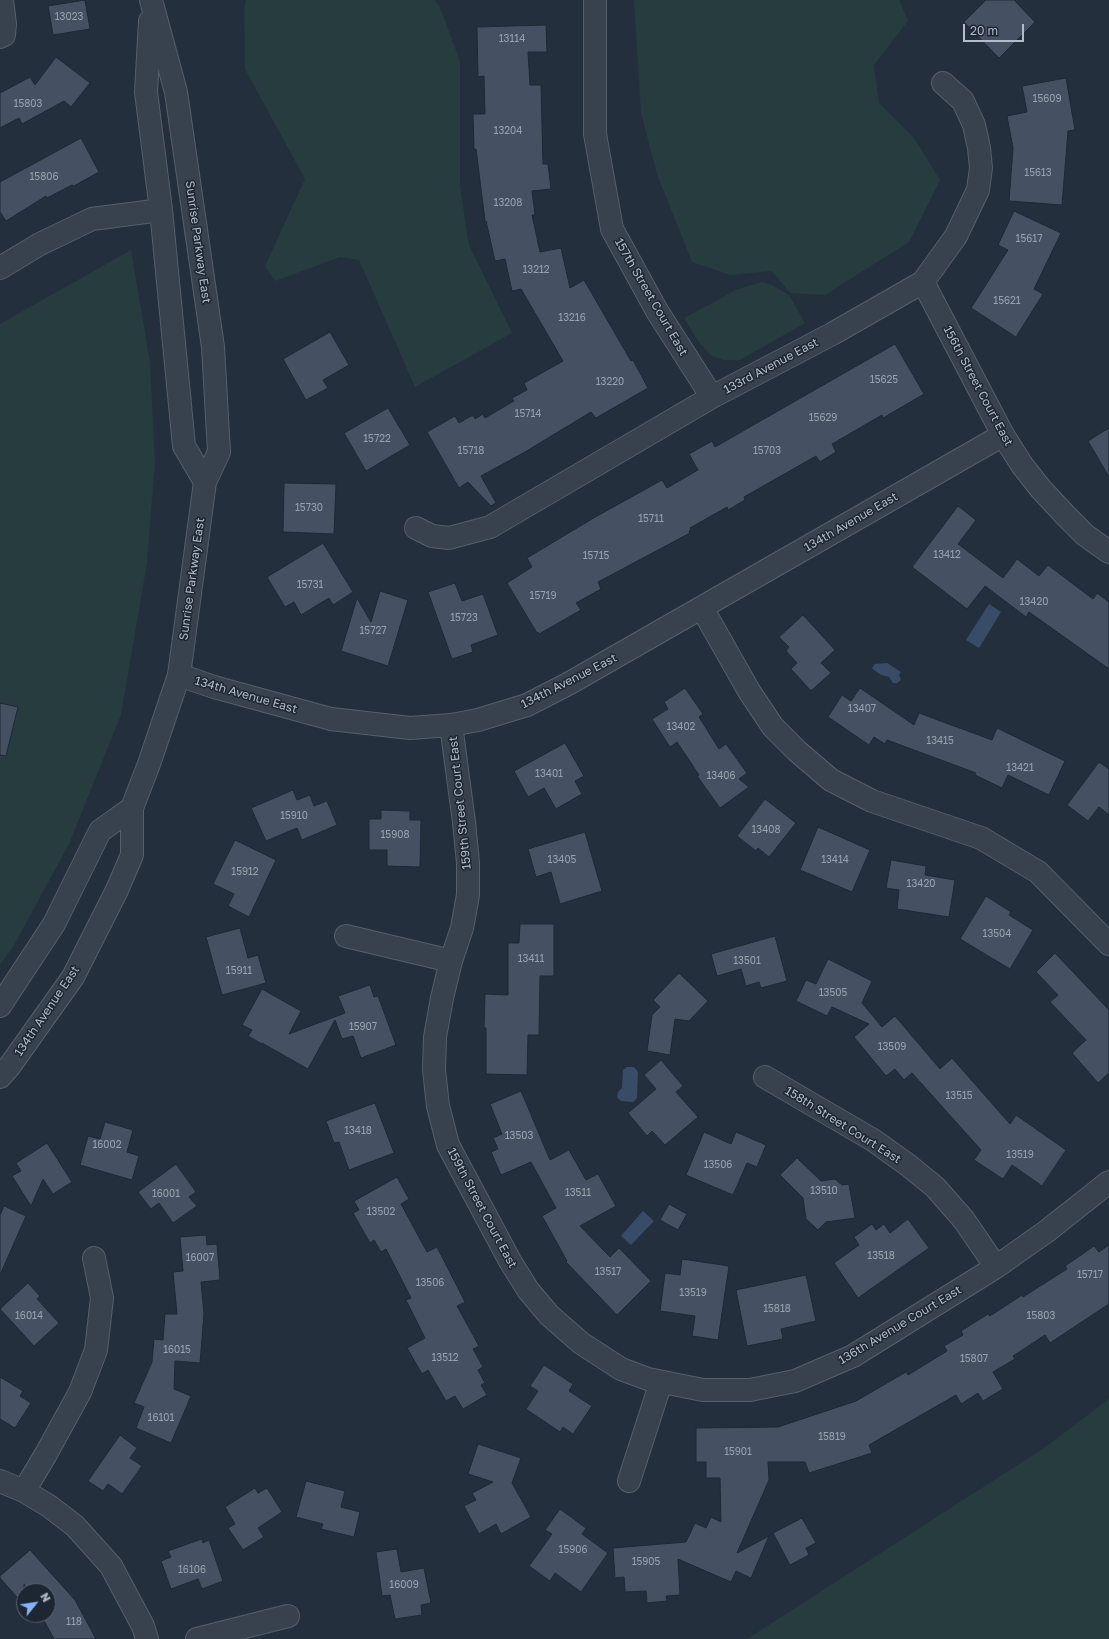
<!DOCTYPE html>
<html>
<head>
<meta charset="utf-8">
<style>
	body { margin:0 }
	#map { position:relative; width:1109px; height:1639px; overflow:hidden; background:#242f3e; font-family:"Golos Text",sans-serif }
	canvas { display:block }
	.north { position:absolute; left:16px; top:1583px; width:40px; height:40px; box-sizing:border-box; background:#1d2633; border:1px solid #59626f; border-radius:50%; rotate:60deg; font-size:11px; font-weight:700; line-height:16px; text-align:center; color:#b4bcc9 }
	.north::after { content:''; display:block; margin:auto; width:14px; height:18px; background:#8ab4f8; clip-path:polygon(50% 0,100% 100%,50% 72%,0 100%) }
	.scale { position:absolute; left:963px; top:24px; width:61px; height:18px; box-sizing:border-box; border:2px solid #b4bcc9; border-top:0; padding-left:5px; font-size:12px; line-height:14px; white-space:nowrap; color:#b4bcc9; -webkit-text-stroke:3px #1d2633; paint-order:stroke }
</style>
</head>
<body>
<div id="map">
<canvas width="1109" height="1639"></canvas>
<div class="north">N</div>
<div class="scale">20 m</div>
</div>
<script>
const g = document.querySelector('canvas').getContext('2d');
g.lineJoin = 'round';
function paint(path, color) {
  g.fillStyle = color;
  g.fill(path, 'evenodd');
}
function poly(rows) {
  const path = new Path2D();
  for (const r of rows) {
    path.moveTo(r[0], r[1]);
    for (let i = 2; i < r.length; i += 2) path.lineTo(r[i], r[i + 1]);
  }
  return path;
}
function stroke(path, color, width, dash) {
  g.strokeStyle = color;
  g.lineWidth = width;
  g.lineCap = dash ? 'butt' : 'round';
  g.setLineDash(dash || []);
  g.stroke(path);
}
function write(font, color, halo, rows, align = 'center') {
  g.font = font + ' "Golos Text",sans-serif';
  g.lineWidth = 3;
  g.setLineDash([]);
  g.textBaseline = 'middle';
  g.strokeStyle = halo;
  g.fillStyle = color;
  for (const [text, x, y, turn = 0] of rows) {
    g.save();
    g.translate(x, y);
    g.rotate((+turn || 0) * Math.PI / 180);
    g.textAlign = isNaN(turn) ? turn : align;
    if (halo) g.strokeText(text, 0, 0);
    g.fillText(text, 0, 0);
    g.restore();
  }
}
paint(poly([
	[246,0,434,0,439,5,460,61,460,186,469,245,512,333,415,387,359,260,340,257,275,281,265,266,305,179,245,69,244,9],
	[634,0,899,0,908,21,874,65,879,103,914,138,940,180,909,242,825,295,790,293,772,271,730,275,692,262,657,174,641,113],
	[131,250,150,362,155,462,147,563,132,651,121,715,69,844,13,947,0,965,0,324],
	[762,282,772,285,789,295,805,323,740,360,724,360,710,355,696,338,684,318,738,289],
	[1109,1399,1109,1639,747,1639,1044,1448]
]), '#263c3f');
paint(poly([
	[989,604,1001,612,979,648,966,640],
	[887,663,901,672,899,675,901,680,897,683,893,683,889,677,881,675,874,670,872,668,875,664],
	[627,1067,634,1067,638,1072,637,1098,633,1102,621,1101,617,1097,618,1092,622,1088,623,1070],
	[643,1211,654,1221,631,1245,621,1236]
]), '#394c67');
const building = poly([
	[85,0,90,29,53,35,48,6,85,0],
	[986,0,1014,0,1035,22,999,58,964,22,986,0],
	[546,25,547,52,528,52,530,85,541,85,543,164,548,164,551,189,532,191,535,215,532,215,540,252,561,248,570,288,584,280,631,361,633,360,648,388,596,418,591,412,525,452,481,476,496,503,491,506,468,482,459,488,427,432,455,416,459,423,471,416,474,416,475,419,483,414,485,418,514,401,512,398,527,390,524,383,563,361,521,289,512,291,505,259,495,261,486,221,485,221,476,149,474,149,473,114,485,114,484,76,478,77,477,27,546,25],
	[56,57,90,83,71,107,64,101,22,124,19,118,0,128,0,93,30,77,35,85,56,57],
	[1066,78,1075,130,1068,131,1062,205,1009,201,1013,148,1007,116,1027,112,1022,86,1066,78],
	[81,138,99,172,74,186,72,185,47,198,46,196,6,221,0,212,0,182,81,138],
	[1014,211,1061,233,1034,289,1043,294,1016,337,971,308,1008,250,998,245,1014,211],
	[330,332,349,365,323,380,328,388,306,400,283,359,330,332],
	[895,344,924,394,883,418,882,415,832,444,836,452,820,462,816,456,744,497,745,500,728,510,727,507,690,528,691,530,689,531,690,533,598,582,601,589,576,603,581,610,539,634,538,632,537,633,507,583,532,567,527,558,597,516,662,480,667,488,698,470,689,454,712,441,715,447,895,344],
	[388,408,410,445,366,471,344,433,388,408],
	[1109,428,1109,477,1088,441,1109,428],
	[284,483,336,484,334,534,283,532,284,483],
	[958,506,976,520,958,544,1003,578,1017,559,1039,576,1048,565,1093,599,1097,593,1109,602,1109,669,1029,612,1026,617,985,586,967,609,912,567,958,506],
	[323,543,353,592,333,605,329,598,301,615,294,602,285,607,267,577,323,543],
	[455,583,462,601,483,594,498,635,471,645,473,652,452,659,428,592,455,583],
	[380,591,408,600,388,666,341,651,357,598,371,622,380,591],
	[803,615,835,650,821,663,831,673,811,691,791,669,797,663,786,651,789,647,779,637,803,615],
	[685,688,703,714,699,717,719,749,726,744,747,773,739,779,749,787,720,808,697,776,699,775,677,742,670,747,652,719,668,709,664,702,685,688],
	[860,688,914,725,919,713,992,740,997,728,1065,761,1049,795,1008,775,1002,788,975,775,976,773,887,740,885,744,874,737,869,745,828,717,842,695,851,701,860,688],
	[0,703,18,707,6,756,0,755,0,703],
	[565,743,584,776,575,781,582,794,556,809,544,788,528,797,514,771,565,743],
	[1099,762,1109,769,1109,815,1099,807,1088,821,1067,805,1099,762],
	[293,790,297,800,310,795,314,806,327,801,337,825,302,840,297,828,266,841,251,808,293,790],
	[765,799,796,823,769,857,758,848,756,851,737,836,765,799],
	[381,810,410,811,410,820,421,820,420,867,387,866,387,850,369,850,369,819,381,819,381,810],
	[818,827,870,850,852,892,800,870,818,827],
	[585,832,602,891,560,904,551,872,536,877,528,849,585,832],
	[235,840,276,860,249,917,228,906,234,894,213,884,235,840],
	[891,860,926,866,925,875,955,880,949,917,897,909,899,890,886,888,891,860],
	[986,896,1011,912,1009,915,1033,930,1010,969,960,939,986,896],
	[520,924,554,924,554,976,540,976,539,1035,528,1035,527,1075,486,1074,486,1028,484,1028,485,994,508,995,508,943,519,943,520,924],
	[240,928,248,958,258,955,266,983,222,995,206,937,240,928],
	[775,936,787,981,761,988,759,982,746,986,741,969,717,976,711,954,775,936],
	[1055,953,1109,1010,1109,1073,1098,1083,1072,1053,1086,1040,1050,1002,1058,995,1036,972,1055,953],
	[828,959,872,981,862,1003,882,1027,895,1016,940,1069,952,1058,1010,1124,1016,1115,1066,1150,1042,1186,1012,1165,1003,1179,974,1160,981,1150,912,1073,904,1080,895,1069,886,1076,854,1037,869,1024,832,1007,827,1016,796,1001,806,980,816,984,828,959],
	[679,973,708,1001,689,1021,675,1019,670,1055,647,1051,652,1015,660,1007,653,1000,679,973],
	[370,985,374,997,378,996,396,1045,361,1058,353,1036,342,1039,335,1020,308,1069,262,1043,262,1044,248,1036,252,1030,242,1025,262,989,301,1011,289,1034,345,1013,338,996,370,985],
	[661,1060,683,1086,676,1092,698,1117,665,1145,652,1131,647,1136,628,1113,656,1089,644,1075,661,1060],
	[521,1091,550,1160,569,1150,586,1180,598,1174,616,1206,580,1226,610,1257,619,1248,651,1281,617,1315,566,1262,567,1261,542,1216,556,1208,531,1162,501,1175,491,1152,498,1149,493,1138,502,1134,490,1104,521,1091],
	[375,1103,394,1153,349,1170,339,1142,334,1143,326,1121,375,1103],
	[105,1122,133,1130,127,1152,139,1156,132,1180,80,1165,88,1136,100,1139,105,1122],
	[704,1132,731,1144,736,1132,766,1145,757,1167,747,1163,733,1195,686,1175,704,1132],
	[47,1143,72,1182,53,1194,43,1179,31,1206,12,1176,21,1171,16,1163,47,1143],
	[797,1158,821,1181,835,1179,842,1185,849,1184,855,1218,826,1222,818,1230,806,1219,803,1198,780,1175,797,1158],
	[176,1164,196,1192,189,1197,197,1206,173,1223,159,1203,151,1209,138,1192,176,1164],
	[397,1177,409,1199,401,1204,427,1252,437,1247,465,1302,457,1306,479,1346,473,1349,483,1367,478,1370,485,1383,481,1385,487,1395,463,1409,455,1396,446,1401,428,1370,422,1374,407,1348,425,1338,406,1300,411,1298,386,1249,381,1252,374,1240,370,1243,353,1213,359,1210,354,1201,397,1177],
	[669,1204,687,1214,678,1230,660,1220,669,1204],
	[4,1206,26,1216,0,1275,0,1215,4,1206],
	[908,1219,929,1248,858,1298,834,1263,859,1245,854,1237,872,1224,876,1230,884,1224,890,1233,908,1219],
	[206,1235,207,1245,217,1244,220,1280,201,1282,204,1314,200,1363,175,1361,174,1389,191,1396,171,1443,136,1428,144,1407,134,1403,152,1362,154,1339,163,1340,165,1314,177,1314,173,1272,183,1271,180,1237,206,1235],
	[1109,1245,1109,1304,1050,1343,1045,1335,1013,1356,1015,1359,993,1372,1003,1389,983,1401,978,1393,961,1404,956,1395,869,1445,872,1453,809,1473,805,1462,768,1462,769,1480,737,1553,769,1536,751,1578,736,1571,731,1582,678,1559,680,1595,666,1596,667,1601,647,1603,646,1591,625,1592,624,1577,615,1578,613,1548,686,1542,695,1523,706,1528,711,1517,721,1522,720,1478,706,1478,706,1462,696,1462,696,1428,778,1427,856,1401,906,1372,908,1375,947,1351,944,1346,963,1335,961,1331,988,1314,990,1316,1022,1295,1023,1297,1067,1269,1065,1266,1094,1246,1099,1252,1109,1245],
	[682,1259,729,1266,718,1340,692,1336,695,1316,660,1311,665,1273,680,1275,682,1259],
	[806,1275,816,1321,781,1329,783,1339,747,1346,736,1290,806,1275],
	[28,1283,40,1296,37,1299,59,1323,34,1346,0,1309,28,1283],
	[544,1365,573,1384,569,1391,592,1406,573,1434,563,1427,560,1432,526,1409,538,1391,530,1386,544,1365],
	[0,1377,23,1391,20,1396,31,1403,15,1428,0,1419,0,1377],
	[120,1435,137,1448,130,1458,142,1466,122,1494,108,1484,103,1491,88,1481,120,1435],
	[478,1444,521,1458,512,1483,531,1517,501,1534,496,1524,479,1534,464,1506,476,1500,472,1493,493,1482,468,1474,478,1444],
	[306,1481,345,1491,341,1507,360,1512,354,1537,321,1529,323,1524,296,1517,306,1481],
	[255,1488,258,1493,267,1488,282,1512,258,1528,264,1537,243,1550,228,1528,235,1524,225,1507,255,1488],
	[560,1509,586,1528,582,1534,608,1553,581,1592,555,1573,550,1581,529,1566,552,1534,545,1530,560,1509],
	[802,1518,816,1543,806,1548,809,1555,790,1565,773,1533,802,1518],
	[202,1539,203,1543,209,1540,223,1581,202,1589,198,1579,171,1589,161,1561,171,1557,168,1551,202,1539],
	[397,1549,401,1572,424,1568,431,1603,421,1605,422,1615,395,1619,390,1595,382,1596,376,1552,397,1549],
	[30,1550,75,1600,96,1639,54,1639,41,1615,48,1615,48,1591,28,1591,24,1584,24,1605,0,1578,0,1576,30,1550]
]);
paint(building, '#455162');
stroke(building, '#1f2835', 1);
const minor = poly([
	[595,0,595,134,612,229,657,311,712,397],
	[0,37,4,35,5,24,2,0],
	[0,268,40,244,92,219,161,210],
	[923,282,1003,435,1022,465,1040,488,1066,516,1085,535,1109,552],
	[416,528,432,536,449,538,490,527,712,397,832,334,923,282,956,236,978,190,981,168,979,148,974,125,963,101,943,83],
	[702,608,749,691,773,727,797,751,831,780,872,801,981,838,1038,872,1109,944],
	[179,675,214,687,331,719,410,728,451,725,478,720,527,705,568,684,1003,435],
	[451,725,464,822,468,863,468,895,462,928,451,961,442,998,435,1037,434,1070,438,1106,448,1145,510,1261,528,1290,549,1315,581,1343,621,1369,648,1379,703,1390,750,1390,795,1381,853,1356,996,1267,1047,1231,1109,1182],
	[346,936,451,961],
	[765,1077,873,1140,908,1165,935,1187,964,1220,996,1267],
	[0,1481,24,1491,49,1506,75,1526,111,1566,143,1626,147,1639],
	[629,1481,661,1382],
	[24,1491,46,1454,80,1392,96,1350,102,1298,94,1258],
	[197,1639,288,1616]
]);
const tertiary = poly([
	[150,21,146,92,161,210,184,446,205,482],
	[0,1006,54,924,100,831,132,808],
	[0,1077,9,1067,73,977,117,890,132,855,132,808,149,764,179,675,205,482,219,452,213,347,176,92,151,0]
]);
stroke(minor, '#565f6c', 24);
stroke(tertiary, '#565f6c', 24);
stroke(minor, '#38414e', 22);
stroke(tertiary, '#38414e', 22);
write('10px', '#98a1af', null, [
	["13023",69,17],
	["13114",512,39],
	["15609",1047,99],
	["15803",28,104],
	["13204",508,131],
	["15613",1038,173],
	["15806",44,177],
	["13208",508,203],
	["15617",1029,239],
	["13212",536,270],
	["15621",1007,301],
	["13216",572,318],
	["15625",884,380],
	["13220",610,382],
	["15714",528,414],
	["15629",823,418],
	["15722",377,439],
	["15718",471,451],
	["15703",767,451],
	["15730",309,508],
	["15711",651,519],
	["13412",947,555],
	["15715",596,556],
	["15731",310,585],
	["15719",543,596],
	["13420",1034,602],
	["15723",464,618],
	["15727",373,631],
	["13407",862,709],
	["13402",681,727],
	["13415",940,741],
	["13421",1020,768],
	["13401",549,774],
	["13406",721,776],
	["15910",294,816],
	["13408",766,830],
	["15908",395,835],
	["13405",562,860],
	["13414",835,860],
	["15912",245,872],
	["13420",921,884],
	["13504",997,934],
	["13411",531,959],
	["13501",747,961],
	["15911",239,971],
	["13505",833,993],
	["15907",363,1027],
	["13509",892,1047],
	["13515",959,1096],
	["13418",358,1131],
	["13503",519,1136],
	["16002",107,1145],
	["13519",1020,1155],
	["13506",718,1165],
	["13510",824,1191],
	["13511",578,1193],
	["16001",166,1194],
	["13502",381,1212],
	["13518",881,1256],
	["16007",200,1258],
	["13517",608,1272],
	["15717",1090,1275],
	["13506",430,1283],
	["13519",693,1293],
	["15818",777,1309],
	["16014",29,1316],
	["15803",1041,1316],
	["16015",177,1350],
	["13512",445,1358],
	["15807",974,1359],
	["16101",161,1418],
	["15819",832,1437],
	["15901",738,1452],
	["15906",573,1550],
	["15905",646,1562],
	["16106",192,1570],
	["16009",404,1585],
	["118",74,1622]
]);
write('12px', '#b4bcc9', '#1d2633', [
	["Sunrise Parkway East",198,242,82],
	["157th Street Court East",651,297,60],
	["133rd Avenue East",771,366,-28],
	["156th Street Court East",978,386,62],
	["134th Avenue East",851,522,-30],
	["Sunrise Parkway East",192,579,-82],
	["134th Avenue East",569,681,-27],
	["134th Avenue East",246,695,16],
	["159th Street Court East",460,803,-96],
	["134th Avenue East",47,1011,-56],
	["158th Street Court East",843,1125,32],
	["159th Street Court East",482,1208,62],
	["136th Avenue Court East",900,1325,-31]
]);
</script>
</body>
</html>
